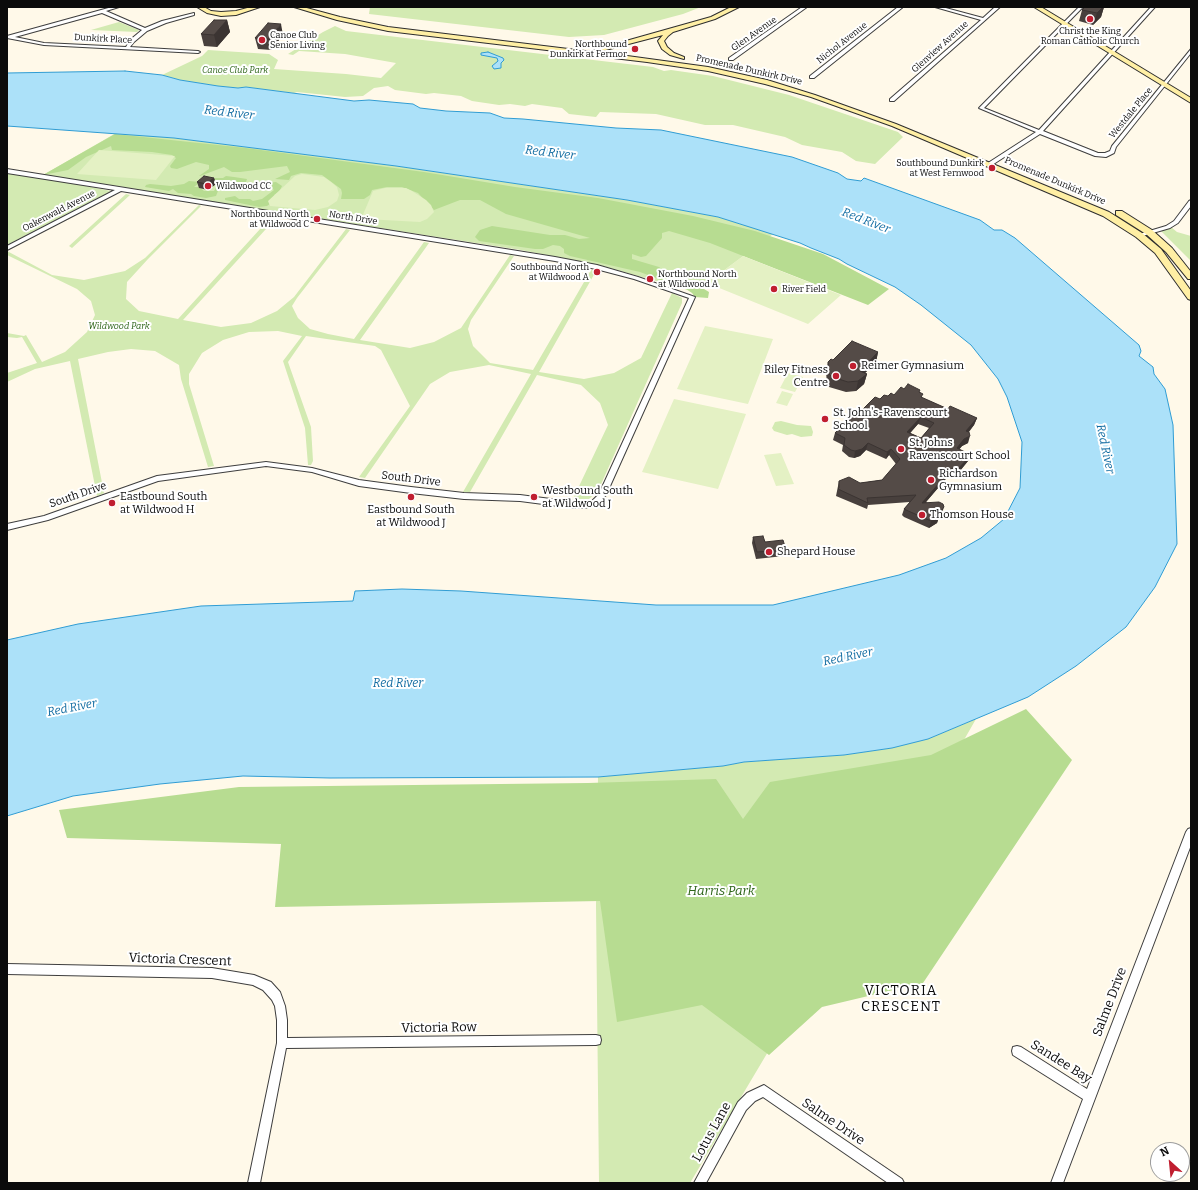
<!DOCTYPE html>
<html>
<head>
<meta charset="utf-8">
<style>
	body { margin:0 }
	#map { position:relative; width:1198px; height:1190px; overflow:hidden; background:#fff9e9; font-family:Bitter,serif }
	canvas { display:block }
	.frame { position:absolute; inset:0; border:8px solid #0b0b0b; pointer-events:none }
	.north { position:absolute; left:1150px; top:1142px; width:40px; height:40px; box-sizing:border-box; background:#fff; border:1px solid #9d9d9d; border-radius:50%; rotate:333deg; font-size:11px; font-weight:700; line-height:16px; text-align:center; color:#0b0b0b }
	.north::after { content:''; display:block; margin:auto; width:14px; height:18px; background:#c01e30; clip-path:polygon(50% 0,100% 100%,50% 72%,0 100%) }
</style>
</head>
<body>
<div id="map">
<canvas width="1198" height="1190"></canvas>
<div class="frame"></div>
<div class="north">N</div>
</div>
<script>
const g = document.querySelector('canvas').getContext('2d');
g.lineJoin = 'round';
function paint(path, color) {
  g.fillStyle = color;
  g.fill(path, 'evenodd');
}
function poly(rows) {
  const path = new Path2D();
  for (const r of rows) {
    path.moveTo(r[0], r[1]);
    for (let i = 2; i < r.length; i += 2) path.lineTo(r[i], r[i + 1]);
  }
  return path;
}
function stroke(path, color, width, dash) {
  g.strokeStyle = color;
  g.lineWidth = width;
  g.lineCap = dash ? 'butt' : 'round';
  g.setLineDash(dash || []);
  g.stroke(path);
}
function write(font, color, halo, rows, align = 'center') {
  g.font = font + ' Bitter,serif';
  g.lineWidth = 4;
  g.setLineDash([]);
  g.textBaseline = 'middle';
  g.strokeStyle = halo;
  g.fillStyle = color;
  for (const [text, x, y, turn = 0] of rows) {
    g.save();
    g.translate(x, y);
    g.rotate((+turn || 0) * Math.PI / 180);
    g.textAlign = isNaN(turn) ? turn : align;
    if (halo) g.strokeText(text, 0, 0);
    g.fillText(text, 0, 0);
    g.restore();
  }
}
paint(poly([
	[370,7,701,7,683,14,604,35,569,37,369,14],
	[119,22,139,30,137,32,91,30],
	[335,26,346,31,653,67,664,71,671,70,713,76,789,95,898,132,903,137,875,164,856,161,842,152,802,145,785,137,733,125,705,125,656,114,600,112,596,117,569,114,562,108,532,104,525,106,510,104,499,105,472,101,461,96,434,93,426,94,395,90,388,86,374,88,363,96,345,97,297,92,294,93,246,87,238,88,218,86,180,80,162,75,202,56,208,50,269,54,278,60,274,69,346,74,381,78,396,63,345,54,299,51,293,55,288,54,323,32],
	[116,133,174,138,396,166,627,200,718,217,773,234,695,292,603,266,521,250,258,209,194,200,124,187,43,175],
	[7,171,40,177,111,191,7,245],
	[126,194,130,195,72,248,69,246],
	[199,205,201,206,148,259,127,282,126,299,139,311,178,319,271,217,276,218,183,320,221,327,251,323,277,311,294,297,346,229,350,230,297,298,292,306,298,318,310,329,328,334,354,339,424,242,429,243,360,340,410,348,434,342,461,328,510,255,514,256,471,320,468,329,473,346,490,363,533,370,591,270,596,271,539,372,584,379,614,373,641,358,672,293,682,298,682,303,598,491,589,499,572,501,608,425,600,403,581,385,537,375,470,492,463,492,531,374,489,365,450,372,430,384,365,478,359,477,410,406,381,350,375,346,306,336,288,362,311,427,313,461,311,465,308,465,305,428,283,361,302,336,278,331,249,332,223,340,202,353,189,374,189,384,214,466,208,467,181,379,179,365,155,351,131,349,108,352,78,359,104,493,97,496,70,361,35,369,7,382,7,373,37,363,22,337,17,338,7,337,7,333,24,336,26,335,42,362,65,352,87,332,95,315,91,301,77,289,7,255,7,251,52,275,84,280,125,271,145,258],
	[1171,227,1177,232,1191,236,1191,261,1161,231],
	[781,421,797,425,811,426,813,432,812,436,801,437,792,434,787,435,774,431,772,428,775,422],
	[976,719,949,766,800,998,690,1183,599,1183,596,905,598,777,723,766,744,762,844,755,892,748,928,739]
]), '#d3eab2');
paint(poly([
	[115,134,246,148,424,172,515,187,598,198,693,216,755,231,823,254,889,289,868,305,710,243,669,231,662,233,662,238,646,256,641,257,632,254,632,259,659,267,666,272,669,277,679,282,677,286,640,272,570,256,564,253,564,249,560,246,553,245,543,249,535,249,479,241,475,237,480,230,492,226,550,235,565,235,579,239,590,238,506,214,480,200,460,200,434,210,418,193,402,187,387,187,372,190,370,195,364,199,341,199,342,193,341,189,322,175,301,173,291,176,289,180,275,179,290,172,287,166,240,172,232,172,224,167,200,176,199,176,209,169,209,165,196,162,177,169,171,168,170,166,176,158,172,155,152,152,112,150,111,146,86,157,68,170,43,175],
	[226,176,234,177,247,179,246,182,239,183,231,181,220,185,212,181,213,178,223,178],
	[189,181,200,182,194,187,199,187,204,191,214,191,216,188,218,191,216,196,206,198,194,196,191,194,178,193,173,189,169,191,145,187,146,185,150,184,171,186,184,184],
	[263,181,266,183,276,182,282,186,279,192,274,195,278,198,267,206,259,207,225,200,225,198,235,196,239,199,250,199,253,201,262,199,274,190,268,185,257,185,258,182],
	[694,283,709,292,708,298,695,297,692,293,680,285],
	[1026,709,1072,760,923,983,822,1007,769,1055,702,1005,617,1022,600,901,275,907,281,844,67,838,59,810,239,787,588,783,716,779,743,819,770,782,931,755]
]), '#b7dc91');
paint(poly([
	[99,150,175,156,156,180,77,174],
	[302,174,324,177,331,182,337,187,339,195,337,201,328,207,315,210,270,206,268,201,295,176],
	[385,188,406,188,412,191,426,200,431,205,434,212,427,219,420,222,365,219,362,217,373,191],
	[743,256,841,295,808,324,707,283],
	[705,326,773,339,748,404,677,389],
	[788,373,803,377,795,392,780,388],
	[782,391,793,394,787,406,776,403],
	[674,399,746,414,718,489,642,472],
	[781,453,794,484,776,486,764,455]
]), '#e4f1c4');
const water = poly([
	[488,52,503,58,504,60,501,63,501,68,494,69,492,66,498,61,497,58,481,55,481,53,488,52],
	[125,71,162,75,180,80,218,86,238,88,246,87,354,101,369,100,413,104,420,108,446,111,490,113,504,118,523,119,616,128,661,130,792,157,838,173,847,179,861,181,864,178,980,220,994,230,1002,230,1015,238,1139,345,1141,351,1139,356,1153,367,1154,374,1165,389,1173,425,1177,544,1155,587,1126,627,1076,666,1028,697,928,739,892,748,844,755,744,762,723,766,598,777,330,778,243,776,160,784,73,796,7,816,7,640,78,624,201,606,353,601,355,591,402,589,461,591,656,605,773,605,899,575,946,558,981,538,1004,519,1020,488,1022,442,1007,397,998,379,971,345,921,305,895,287,847,264,839,259,811,248,800,243,718,217,627,200,396,166,174,138,7,126,7,73,125,71]
]);
paint(water, '#ace1f9');
stroke(water, '#309cd3', 1);
const minor = poly([
	[112,7,119,7,106,11,145,28,162,21,194,13,194,15,166,23,147,31,134,42,130,47,198,51,200,52,198,53,44,45,7,38,7,36,112,7],
	[102,13,142,30,130,40,126,47,44,43,15,37,102,13],
	[802,7,807,7,733,60,729,60,729,58,802,7],
	[898,7,903,7,814,78,810,78,810,76,898,7],
	[935,7,942,7,983,18,995,7,1000,7,894,101,890,101,890,99,981,20,935,7],
	[1079,7,1083,7,984,108,1039,130,1151,7,1155,7,1043,131,1098,153,1105,153,1110,151,1112,146,1191,49,1191,53,1116,147,1114,153,1106,157,1095,156,1040,134,992,165,988,165,988,163,1036,132,979,108,1079,7],
	[7,169,555,257,597,265,638,277,695,297,606,495,597,505,584,508,574,508,520,501,464,499,411,493,359,486,312,472,266,466,158,481,48,520,7,530,7,524,44,516,157,476,266,462,312,468,359,480,411,487,464,493,520,495,574,502,592,501,599,494,689,298,634,279,596,269,555,261,121,191,7,250,7,246,115,190,7,173,7,169],
	[1191,200,1191,206,1178,223,1170,228,1139,237,1136,235,1166,226,1174,221,1189,201,1191,200],
	[1191,828,1191,845,1063,1183,1051,1183,1083,1099,1013,1055,1012,1051,1013,1047,1017,1046,1021,1047,1087,1089,1186,832,1188,829,1191,828],
	[7,964,212,968,254,975,271,982,280,992,285,1006,287,1020,287,1038,596,1035,600,1036,601,1040,600,1044,596,1045,286,1048,260,1183,248,1183,277,1043,277,1020,275,1006,272,1000,263,990,253,985,212,978,7,974,7,964],
	[764,1085,902,1179,904,1183,888,1183,763,1097,755,1101,746,1110,706,1183,694,1183,738,1102,747,1093,764,1085]
]);
const secondary = poly([
	[197,7,204,7,211,11,221,12,236,11,251,7,260,7,236,15,221,16,207,13,197,7],
	[294,7,303,7,340,17,388,27,593,52,594,50,711,17,731,7,739,7,715,19,673,32,668,36,664,41,667,47,674,53,684,57,684,59,670,55,662,49,658,41,663,35,598,52,708,67,767,80,815,95,896,124,1109,212,1142,233,1161,249,1191,291,1191,300,1188,299,1155,253,1136,237,1103,216,892,126,811,97,765,84,708,71,647,62,388,31,337,20,294,7],
	[1034,7,1041,7,1191,98,1191,103,1034,7],
	[1116,211,1122,211,1152,230,1172,248,1191,272,1191,279,1188,279,1166,252,1146,234,1116,215,1116,211]
]);
stroke(minor, '#3e3e3e', 2);
stroke(secondary, '#2d2d2d', 2);
paint(minor, '#fff');
paint(secondary, '#ffefa4');
paint(poly([
	[1104,7,1101,17,1093,25,1079,21,1082,10],
	[227,20,230,32,217,47,204,46,201,34],
	[283,35,271,50,258,49,255,38],
	[214,178,216,184,208,190,199,188,197,182],
	[878,352,876,362,865,373,867,374,864,384,856,391,846,392,829,387,827,384,826,372,828,362,833,360],
	[904,389,920,392,922,398,948,409,977,418,974,425,969,432,968,443,962,446,959,449,968,461,955,477,950,474,926,502,942,513,939,517,937,523,929,528,904,517,902,515,904,509,910,502,868,505,867,509,836,496,839,481,860,483,882,480,896,464,889,455,886,459,866,450,860,456,854,458,849,457,842,451,843,445,833,440,835,433,861,411,880,399,894,395],
	[918,424,929,428,921,438,910,433],
	[753,537,786,550,784,556,756,559,752,543]
]), '#48403d');
paint(poly([
	[1103,7,1104,7,1101,17,1093,25,1097,13],
	[227,20,230,32,217,47,214,35],
	[281,24,283,35,271,50,269,39],
	[214,178,216,184,208,190,206,184],
	[878,352,876,362,857,381,860,371],
	[867,374,864,384,856,391,858,381],
	[921,417,918,424,905,439,907,432],
	[977,418,974,425,964,437,966,431],
	[970,436,968,443,962,446,955,455,957,448,964,439],
	[868,443,866,450,860,456,854,458,855,451],
	[891,449,889,455,886,459,887,452],
	[971,455,968,461,955,477,957,470],
	[952,468,950,474,920,509,922,503],
	[944,507,942,513,939,517,937,523,929,528,931,521]
]), '#3b3432');
const building = poly([
	[1085,7,1103,7,1097,13,1082,10,1085,7],
	[214,20,227,20,214,35,201,34,214,20],
	[268,23,281,24,269,39,255,38,268,23],
	[204,176,214,178,206,184,197,182,204,176],
	[852,341,878,352,860,371,867,374,858,381,848,382,832,377,829,374,828,362,831,359,833,360,852,341],
	[908,384,920,390,919,392,923,394,921,397,948,409,950,406,977,418,966,431,969,432,970,436,964,439,957,448,971,455,957,470,952,468,922,503,939,502,943,504,944,507,938,514,939,516,931,521,906,510,904,509,916,495,867,498,868,503,838,489,839,488,839,481,849,477,860,483,882,480,900,459,891,449,887,452,868,443,862,449,855,451,851,450,844,445,845,438,835,433,857,410,861,411,875,397,880,399,884,395,888,396,891,393,894,395,901,387,904,389,908,384],
	[921,417,934,423,921,438,907,432,921,417],
	[763,536,765,542,783,540,786,550,757,552,753,537,763,536]
]);
paint(building, '#544b47');
stroke(building, '#3b3432', 1);
for (const [x, y, r, color] of [
	[1090,19,4,"#c01e30"],
	[262,40,4,"#c01e30"],
	[635,49,4,"#c01e30"],
	[992,168,4,"#c01e30"],
	[208,186,4,"#c01e30"],
	[317,219,4,"#c01e30"],
	[597,272,4,"#c01e30"],
	[650,279,4,"#c01e30"],
	[774,289,4,"#c01e30"],
	[853,366,4,"#c01e30"],
	[836,376,4,"#c01e30"],
	[825,419,4,"#c01e30"],
	[901,449,4,"#c01e30"],
	[931,480,4,"#c01e30"],
	[411,497,4,"#c01e30"],
	[534,497,4,"#c01e30"],
	[112,503,4,"#c01e30"],
	[922,515,4,"#c01e30"],
	[769,552,4,"#c01e30"]
]) {
  const dot = new Path2D();
  dot.arc(x, y, r, 0, 2 * Math.PI);
  g.fillStyle = color;
  g.fill(dot);
  stroke(dot, '#fff', 1.5);
}
write('9px', '#0b0b0b', '#fff', [
	["Christ the King",1090,31,"center"],
	["Roman Catholic Church",1090,41,"center"],
	["Canoe Club",270,35],
	["Senior Living",270,45],
	["Northbound",627,44,"right"],
	["Dunkirk at Fermor",627,54,"right"],
	["Southbound Dunkirk",984,163,"right"],
	["at West Fernwood",984,173,"right"],
	["Wildwood CC",216,186],
	["Northbound North",309,214,"right"],
	["at Wildwood C",309,224,"right"],
	["Southbound North",589,267,"right"],
	["at Wildwood A",589,277,"right"],
	["Northbound North",658,274],
	["at Wildwood A",658,284],
	["River Field",782,289]
], 'left');
write('9px', '#0b0b0b', '#fff', [
	["Glen Avenue",754,34,-35],
	["Dunkirk Place",103,39,3],
	["Nichol Avenue",842,43,-38],
	["Glenview Avenue",940,47,-42],
	["Promenade Dunkirk Drive",749,70,13],
	["Westdale Place",1131,113,-51],
	["Promenade Dunkirk Drive",1055,181,23],
	["Oakenwald Avenue",59,211,-27],
	["North Drive",353,218,9]
]);
write('italic 9px', '#2e651a', '#fff', [
	["Canoe Club Park",235,70],
	["Wildwood Park",119,326]
]);
write('11px', '#0b0b0b', '#fff', [
	["Reimer Gymnasium",861,366],
	["Riley Fitness",828,370,"right"],
	["Centre",828,383,"right"],
	["St. John's-Ravenscourt",833,413],
	["School",833,426],
	["St. Johns",909,443],
	["Ravenscourt School",909,456],
	["Richardson",939,474],
	["Gymnasium",939,487],
	["Westbound South",542,491],
	["at Wildwood J",542,504],
	["Eastbound South",120,497],
	["at Wildwood H",120,510],
	["Eastbound South",411,510,"center"],
	["at Wildwood J",411,523,"center"],
	["Thomson House",930,515],
	["Shepard House",777,552]
], 'left');
write('11px', '#0b0b0b', '#fff', [
	["South Drive",411,479,7],
	["South Drive",78,495,-19]
]);
write('italic 12px', '#106ba1', '#fff', [
	["Red River",229,113,7],
	["Red River",550,153,7],
	["Red River",866,221,21],
	["Red River",1105,449,78],
	["Red River",848,657,-12],
	["Red River",398,684],
	["Red River",72,708,-11]
]);
write('italic 13px', '#2e651a', '#fff', [
	["Harris Park",721,891]
]);
write('13px', '#0b0b0b', '#fff', [
	["Victoria Crescent",180,960,2],
	["Salme Drive",1110,1002,-69],
	["Victoria Row",439,1028,-1],
	["Sandee Bay",1061,1062,32],
	["Salme Drive",833,1122,34],
	["Lotus Lane",712,1132,-61]
]);
g.letterSpacing = '1px';
write('14px', '#0b0b0b', '#fff', [
	["VICTORIA",901,991],
	["CRESCENT",901,1007]
]);
g.letterSpacing = '0px';
</script>
</body>
</html>
